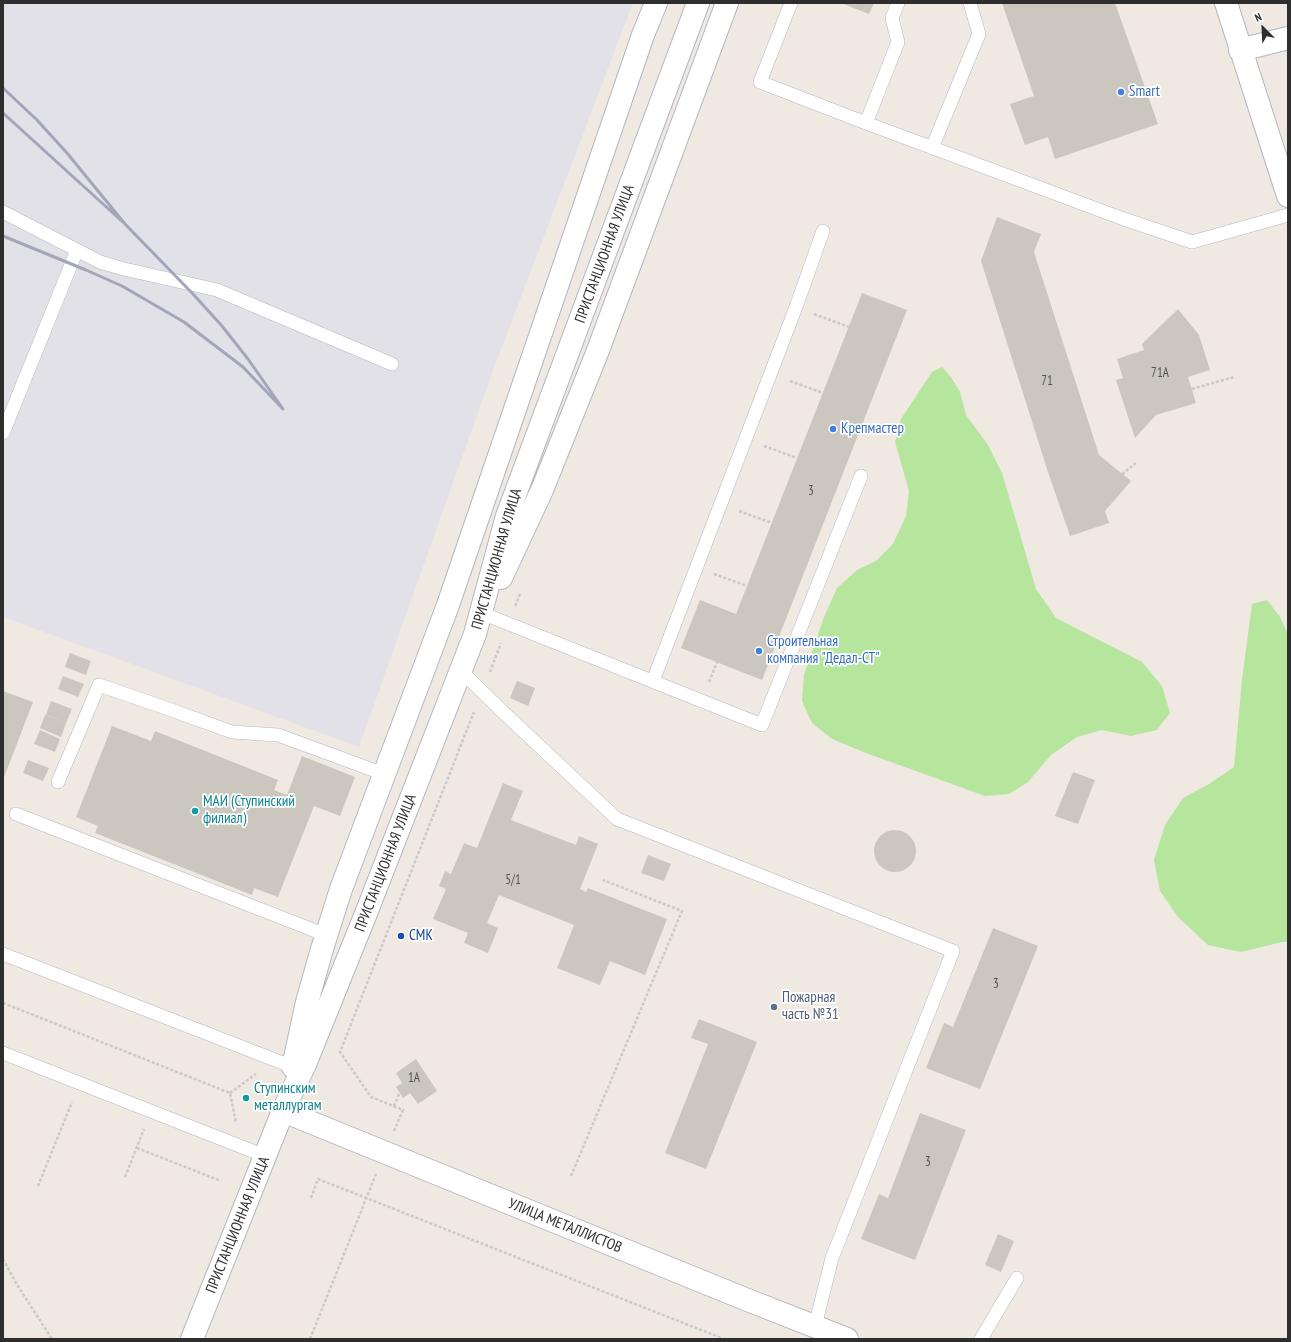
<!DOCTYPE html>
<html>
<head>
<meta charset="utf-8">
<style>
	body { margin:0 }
	#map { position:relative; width:1291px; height:1342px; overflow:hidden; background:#efe9e1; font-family:"PT Sans Narrow",sans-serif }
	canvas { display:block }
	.frame { position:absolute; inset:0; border:4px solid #2e2e2e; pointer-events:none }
	.north { position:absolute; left:1243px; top:8px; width:40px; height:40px; -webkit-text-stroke:3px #fff; paint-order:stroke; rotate:336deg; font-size:11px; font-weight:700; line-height:16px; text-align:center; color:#2e2e2e }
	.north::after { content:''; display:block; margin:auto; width:14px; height:18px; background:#2e2e2e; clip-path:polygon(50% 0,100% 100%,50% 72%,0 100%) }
</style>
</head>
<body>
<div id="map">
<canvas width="1291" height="1342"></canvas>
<div class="frame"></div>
<div class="north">N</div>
</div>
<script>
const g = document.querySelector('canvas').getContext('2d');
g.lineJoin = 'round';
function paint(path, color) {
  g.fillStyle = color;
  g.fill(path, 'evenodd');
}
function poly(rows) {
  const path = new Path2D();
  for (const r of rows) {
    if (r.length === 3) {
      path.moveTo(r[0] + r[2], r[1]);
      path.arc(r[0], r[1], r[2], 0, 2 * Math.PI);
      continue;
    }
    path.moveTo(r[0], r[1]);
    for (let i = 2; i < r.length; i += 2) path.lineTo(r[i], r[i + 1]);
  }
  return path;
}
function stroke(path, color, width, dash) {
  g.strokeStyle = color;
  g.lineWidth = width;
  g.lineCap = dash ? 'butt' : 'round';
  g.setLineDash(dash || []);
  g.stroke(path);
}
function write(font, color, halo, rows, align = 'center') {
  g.font = font + ' "PT Sans Narrow",sans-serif';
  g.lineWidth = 3.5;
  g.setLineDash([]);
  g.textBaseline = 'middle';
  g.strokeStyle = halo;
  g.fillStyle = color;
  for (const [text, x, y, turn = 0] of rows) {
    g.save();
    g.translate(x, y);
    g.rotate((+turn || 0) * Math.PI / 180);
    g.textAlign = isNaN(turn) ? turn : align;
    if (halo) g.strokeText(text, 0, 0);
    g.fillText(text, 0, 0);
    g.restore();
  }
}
paint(poly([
	[3,3,633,3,492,373,359,747,3,617]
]), '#e3e1e8');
paint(poly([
	[942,367,951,377,960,392,966,415,988,445,1002,473,1036,589,1056,618,1142,662,1162,686,1170,713,1157,730,1131,736,1102,730,1077,737,1051,755,1028,782,1009,794,985,796,866,753,832,739,812,723,802,701,804,675,824,617,837,588,857,570,876,561,893,544,906,516,909,491,895,442,901,419,932,372],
	[1267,600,1280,617,1288,634,1288,942,1282,942,1241,952,1208,945,1178,917,1160,891,1154,860,1165,825,1183,798,1209,784,1234,767,1242,680,1252,604]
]), '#b6e59e');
paint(poly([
	[841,3,874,3,869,14],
	[1002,3,1115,3,1158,124,1055,159,1048,137,1025,145,1010,104,1034,96],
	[997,217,1041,234,1034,252,1099,455,1131,481,1105,511,1109,523,1070,536,1048,472,981,261],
	[862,293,907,310,762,680,681,648,700,600,736,614],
	[1178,309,1199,335,1210,370,1188,377,1196,403,1156,415,1135,438,1116,380,1123,378,1117,359,1144,350,1142,344],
	[70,653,91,661,86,675,65,667],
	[63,676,84,684,78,697,58,689],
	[517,681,535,688,528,706,510,698],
	[3,691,33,702,3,780],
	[51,701,72,709,66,723,46,715],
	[45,715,66,723,61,737,40,728],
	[112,726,151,741,155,731,278,780,274,790,287,795,302,756,355,777,340,816,314,806,278,897,254,888,252,895,95,833,98,826,76,817],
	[40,730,60,739,55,752,34,744],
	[28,760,49,768,43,781,23,773],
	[1073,772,1095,780,1078,824,1055,816],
	[503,783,523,791,511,820,576,845,579,836,598,844,580,889,586,892,588,888,667,919,645,975,610,961,600,985,557,968,574,925,499,895,487,923,498,928,488,953,464,943,468,933,433,919,446,889,439,886,445,871,451,874,464,843,477,848],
	[895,851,21],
	[648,855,671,864,664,881,641,873],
	[993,928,1038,946,980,1089,926,1068,944,1023,953,1027],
	[699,1019,757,1042,706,1169,665,1153,708,1044,691,1038],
	[416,1059,437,1091,418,1104,410,1093,403,1098,396,1087,402,1083,396,1073],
	[920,1113,966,1130,915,1260,861,1239,879,1194,888,1198],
	[998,1234,1014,1241,1001,1272,985,1265]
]), '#cbc7bf');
const service = poly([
	[791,3,760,82,866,123,1121,218,1192,242,1288,215],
	[866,123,898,42,892,18,898,3],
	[932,148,979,34,970,3],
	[3,212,100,262,124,269,217,290,392,364],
	[3,433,77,250],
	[484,614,762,725,861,476],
	[460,670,503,712,617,819,953,951,832,1258,815,1326],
	[653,681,796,307,823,231],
	[58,782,99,685,163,707,232,732,278,735,384,774],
	[16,814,326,935],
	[3,954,293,1067],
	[3,1053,265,1156],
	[981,1339,1017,1278]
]);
const tertiary = poly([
	[1240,50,1288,38],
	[283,1111,745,1299,847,1339]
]);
const secondary = poly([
	[1226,3,1288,196],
	[501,578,542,490,597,353,727,3],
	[293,1067,307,1002,322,949,341,889,448,605,643,35,656,3],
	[192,1339,283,1111,306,1062,365,916,475,634,507,516,698,3]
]);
stroke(service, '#b4b7c1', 14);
stroke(tertiary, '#b4b7c1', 24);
stroke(secondary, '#b4b7c1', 24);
stroke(poly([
	[814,314,849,327],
	[790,381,823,393],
	[1192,389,1234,377],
	[764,446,797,458],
	[1122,474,1136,463],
	[739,511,772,523],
	[714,574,747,586],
	[515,606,520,594],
	[490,672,501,643],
	[709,682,717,662],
	[3,1003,230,1093,236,1123],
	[230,1093,256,1074],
	[394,1106,400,1092],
	[394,1131,403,1110,371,1097,340,1052,474,712],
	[137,1148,221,1181],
	[571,1176,682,911,603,880],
	[125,1177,144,1129],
	[38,1186,72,1102],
	[311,1198,318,1179,724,1339],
	[3,1259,16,1283,52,1339],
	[310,1339,376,1174]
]), '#c9c9c9', 2.5, [3, 2]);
stroke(service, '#fff', 13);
stroke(tertiary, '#fff', 22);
stroke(secondary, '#fff', 22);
stroke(poly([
	[3,88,37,120,67,153,125,224,3,113],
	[3,236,86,270,122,286,184,322,243,367,283,409,248,359,222,326,193,294,125,224]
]), '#a3a6b8', 3);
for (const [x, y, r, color] of [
	[1121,92,4,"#3f7fe0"],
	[833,429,4,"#3f7fe0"],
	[759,651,4,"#3f7fe0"],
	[195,811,4,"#0f9aa8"],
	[401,936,4,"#1a4fb4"],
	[774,1007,4,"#5c6f8a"],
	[246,1098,4,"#0f9aa8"]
]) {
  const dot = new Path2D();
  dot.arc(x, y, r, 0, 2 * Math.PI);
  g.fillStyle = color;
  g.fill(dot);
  stroke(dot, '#fff', 1.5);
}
write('13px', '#555452', null, [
	["71А",1160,373],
	["71",1047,381],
	["3",811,491],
	["5/1",513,880],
	["3",996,984],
	["1А",414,1078],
	["3",928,1162]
]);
write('15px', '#366cbe', '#fff', [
	["Smart",1129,92],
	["Крепмастер",841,429],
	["Строительная",767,642],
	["компания \"Дедал-СТ\"",767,659]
], 'left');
write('15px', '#2e2e2e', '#fff', [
	["ПРИСТАНЦИОННАЯ УЛИЦА",605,254,-70],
	["ПРИСТАНЦИОННАЯ УЛИЦА",497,559,-74],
	["ПРИСТАНЦИОННАЯ УЛИЦА",386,863,-69],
	["ПРИСТАНЦИОННАЯ УЛИЦА",238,1225,-68],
	["УЛИЦА МЕТАЛЛИСТОВ",565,1226,22]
]);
write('15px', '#0d838f', '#fff', [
	["МАИ (Ступинский",203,802],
	["филиал)",203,819],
	["Ступинским",254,1089],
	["металлургам",254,1106]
], 'left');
write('15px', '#164399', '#fff', [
	["СМК",409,936]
], 'left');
write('15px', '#4e5e75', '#fff', [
	["Пожарная",782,998],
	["часть №31",782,1015]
], 'left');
</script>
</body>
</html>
